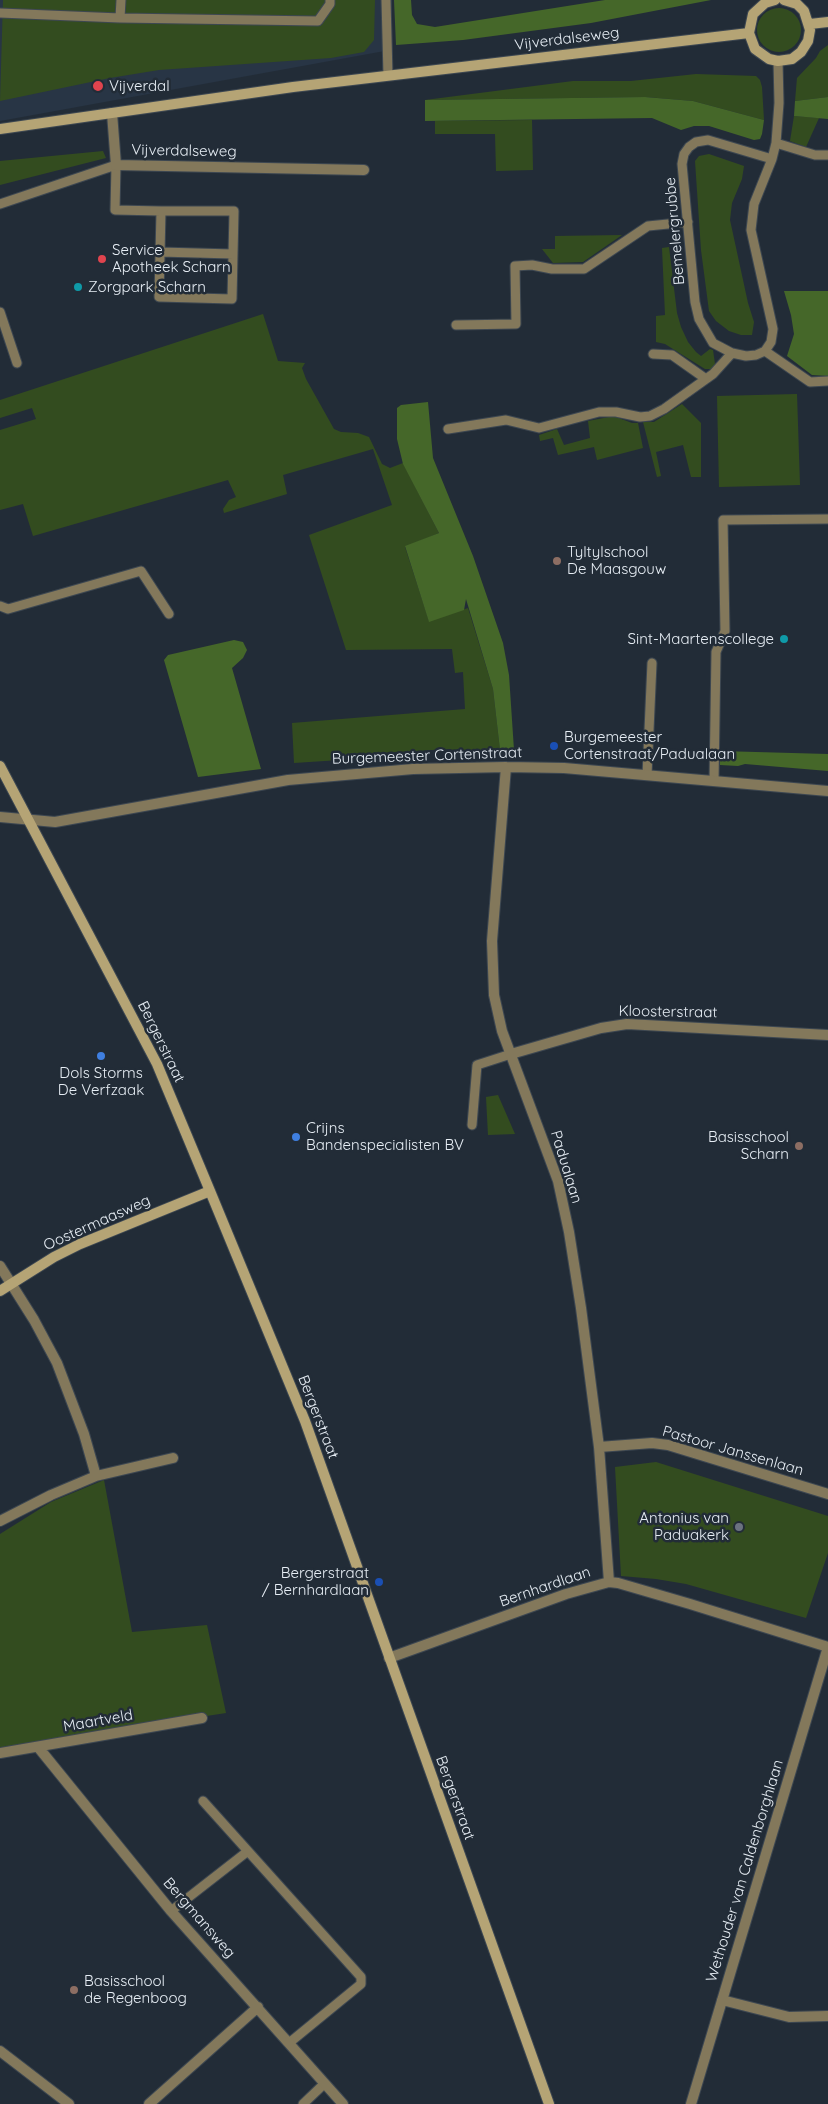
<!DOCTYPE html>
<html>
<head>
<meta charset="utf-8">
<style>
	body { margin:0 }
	canvas { display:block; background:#222c37 }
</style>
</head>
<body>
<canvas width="828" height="2104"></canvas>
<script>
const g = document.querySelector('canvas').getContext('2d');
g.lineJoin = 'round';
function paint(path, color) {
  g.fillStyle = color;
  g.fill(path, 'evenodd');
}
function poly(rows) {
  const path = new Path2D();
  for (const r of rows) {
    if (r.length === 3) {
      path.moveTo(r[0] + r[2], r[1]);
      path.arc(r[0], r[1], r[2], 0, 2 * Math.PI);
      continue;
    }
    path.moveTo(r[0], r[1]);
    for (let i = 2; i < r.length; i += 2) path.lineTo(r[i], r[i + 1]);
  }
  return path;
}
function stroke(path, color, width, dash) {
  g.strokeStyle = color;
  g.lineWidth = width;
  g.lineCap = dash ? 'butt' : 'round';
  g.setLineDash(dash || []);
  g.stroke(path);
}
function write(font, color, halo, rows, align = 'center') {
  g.font = font + ' Quicksand,sans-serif';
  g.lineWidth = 5;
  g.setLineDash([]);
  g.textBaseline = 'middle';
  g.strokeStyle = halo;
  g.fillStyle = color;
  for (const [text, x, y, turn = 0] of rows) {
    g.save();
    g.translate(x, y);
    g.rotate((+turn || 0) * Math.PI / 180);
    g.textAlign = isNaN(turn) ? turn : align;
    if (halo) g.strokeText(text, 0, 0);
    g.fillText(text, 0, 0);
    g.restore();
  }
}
paint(poly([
	[0,0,392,0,390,50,0,121]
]), '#283545');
paint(poly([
	[3,0,375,0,374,40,364,52,331,58,159,70,110,78,0,101],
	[779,30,22],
	[828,45,828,97,795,101,797,78,816,58,820,51],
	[696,74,756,76,760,80,762,87,764,120,693,101,646,97,425,100,573,81,631,81],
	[794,116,819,118,806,147,790,141],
	[532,120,533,170,496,171,495,134,435,134,435,121],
	[103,151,106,158,0,185,0,161],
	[709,154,744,166,742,179,732,203,730,220,748,303,754,322,752,335,741,335,729,331,716,321,709,311,701,250,695,161,699,156],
	[622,235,583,262,553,263,542,249,555,249,555,236],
	[669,247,677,313,681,327,688,342,696,352,701,356,710,349,713,350,715,364,713,369,705,369,665,344,656,342,656,316,665,315,662,248],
	[263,314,278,361,305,363,302,368,306,379,334,429,341,432,358,433,369,437,382,464,390,468,403,463,439,533,405,547,429,621,468,608,493,689,500,750,462,752,450,749,361,754,355,759,294,763,292,723,465,709,463,672,455,673,452,649,346,650,309,535,392,505,373,449,283,475,287,494,224,513,223,509,229,500,236,497,228,480,33,536,23,504,0,510,0,430,36,419,32,408,0,418,0,400],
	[797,394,800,485,719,487,717,396],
	[682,404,701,423,701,477,691,477,683,445,656,452,661,476,657,477,643,422,654,422],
	[609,417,616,417,632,423,638,423,643,448,597,460,594,447,558,455,553,438,540,441,539,435,557,429,564,445,590,438,588,421],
	[498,1095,515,1134,488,1135,486,1097],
	[656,1462,828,1516,828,1553,806,1618,686,1584,656,1579,621,1576,615,1467],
	[104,1480,132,1632,207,1625,226,1713,0,1748,0,1534,51,1502]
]), '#334c1f');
paint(poly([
	[394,0,411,0,412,15,417,24,435,27,605,0,711,0,591,23,463,40,396,45],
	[645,97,693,101,764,120,762,134,760,139,754,140,709,126,694,126,681,130,652,118,425,121,425,100],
	[828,97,828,119,794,116,795,101],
	[784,291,828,291,828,376,812,375,787,356,794,334,791,315],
	[428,402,433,458,473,556,503,643,509,675,514,750,500,750,493,689,466,599,464,610,429,622,405,546,439,533,403,464,397,439,397,408,401,405],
	[234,640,243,642,247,650,243,658,232,668,261,769,198,777,164,660,168,655],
	[720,751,828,754,828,771,745,764,738,766,720,765]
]), '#456729');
const lane = poly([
	[386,0,388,75],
	[0,13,120,18,318,21,330,4,330,0],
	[120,18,121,0],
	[776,143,815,155,828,155],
	[772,159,708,140,696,142,689,147,684,154,682,164,695,302,699,319,713,343,732,353,746,356,756,355,765,351,771,342,773,329,751,230,754,204,772,159,776,143,779,103,778,61],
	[0,204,116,165,115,210,161,211,234,211,232,299,159,297,161,211],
	[160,252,233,254],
	[0,312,17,363],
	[456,325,516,324,515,266,532,265,552,269,584,269,648,226,688,222],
	[765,351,810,382,828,381],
	[653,354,672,355,706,379],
	[448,429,506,420,539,428,599,412,616,412,640,417,650,416,664,409,713,374,732,353],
	[0,606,8,609,141,571,169,614],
	[647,775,652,663],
	[714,781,716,652,725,631,723,520,828,519],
	[472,1125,477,1065,511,1054],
	[203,1801,361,1977,361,1984,289,2043],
	[171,1911,248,1851],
	[303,2104,324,2084]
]);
const street = poly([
	[112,113,116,165,364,170],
	[506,767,492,941,494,995,502,1031,558,1181,569,1232,581,1308,599,1447,609,1582],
	[0,817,55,822,288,780,413,769,506,767,564,768,828,791],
	[511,1054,601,1028,627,1024,828,1035],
	[0,1266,34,1320,57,1363,84,1434,96,1476],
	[599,1447,652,1443,668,1445,828,1494],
	[0,1521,51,1495,96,1476,173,1458],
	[389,1658,566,1594,609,1582,618,1583,690,1604,828,1647],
	[38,1747,171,1911,343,2104],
	[0,1753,202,1718],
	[722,2000,789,2017,828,2016],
	[0,2051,69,2104],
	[149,2104,258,2007],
	[691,2104,828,1647]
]);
const secondary = poly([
	[775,0,765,3,753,14,749,33,755,49,769,59,778,61,792,59,801,52,808,41,810,30,804,11,797,4,784,0],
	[810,24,828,22],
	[0,129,293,87,749,33],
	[0,766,157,1064,210,1191,305,1421,549,2104],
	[0,1291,54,1257,80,1244,210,1191]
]);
stroke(lane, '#3d4751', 11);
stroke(street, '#3d4751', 12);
stroke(secondary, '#3d4751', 12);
stroke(lane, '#83785b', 9);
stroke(street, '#83785b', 10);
stroke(secondary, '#b5a475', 10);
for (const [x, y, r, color] of [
	[98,86,6,"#e0444e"],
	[102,259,5,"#e0444e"],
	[78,287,5,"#0f9aa8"],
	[557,561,5,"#8d6e63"],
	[784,639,5,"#0f9aa8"],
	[554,746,5,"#1a4fb4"],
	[101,1056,5,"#3f7fe0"],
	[296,1137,5,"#3f7fe0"],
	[799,1146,5,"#8d6e63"],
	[739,1527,5,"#6b7280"],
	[379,1582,5,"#1a4fb4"],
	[74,1990,5,"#8d6e63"]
]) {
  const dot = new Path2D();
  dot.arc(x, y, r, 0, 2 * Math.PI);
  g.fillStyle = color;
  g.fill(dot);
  stroke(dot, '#222c37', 2);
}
write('15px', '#e6edf4', '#222c37', [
	["Vijverdalseweg",567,39,-7],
	["Vijverdalseweg",184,151,1],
	["Bemelergrubbe",675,231,-95],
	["Burgemeester Cortenstraat",427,756,-2],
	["Kloosterstraat",668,1012,1],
	["Bergerstraat",161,1042,64],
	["Padualaan",566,1167,73],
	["Oostermaasweg",97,1223,-24],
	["Bergerstraat",318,1417,69],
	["Pastoor Janssenlaan",733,1451,16],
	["Bernhardlaan",545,1587,-19],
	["Maartveld",98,1721,-10],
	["Bergerstraat",455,1798,70],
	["Wethouder van Caldenborghlaan",745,1871,-73],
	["Bergmansweg",199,1918,49]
]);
write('15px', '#e6edf4', '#222c37', [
	["Vijverdal",109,86],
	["Service",112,250],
	["Apotheek Scharn",112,267],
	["Zorgpark Scharn",88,287],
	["Tyltylschool",567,552],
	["De Maasgouw",567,569],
	["Sint-Maartenscollege",774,639,"right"],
	["Burgemeester",564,737],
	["Cortenstraat/Padualaan",564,754],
	["Dols Storms",101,1073,"center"],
	["De Verfzaak",101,1090,"center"],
	["Crijns",306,1128],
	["Bandenspecialisten BV",306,1145],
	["Basisschool",789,1137,"right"],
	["Scharn",789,1154,"right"],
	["Antonius van",729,1518,"right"],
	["Paduakerk",729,1535,"right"],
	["Bergerstraat",369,1573,"right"],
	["/ Bernhardlaan",369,1590,"right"],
	["Basisschool",84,1981],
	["de Regenboog",84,1998]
], 'left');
</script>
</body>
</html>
